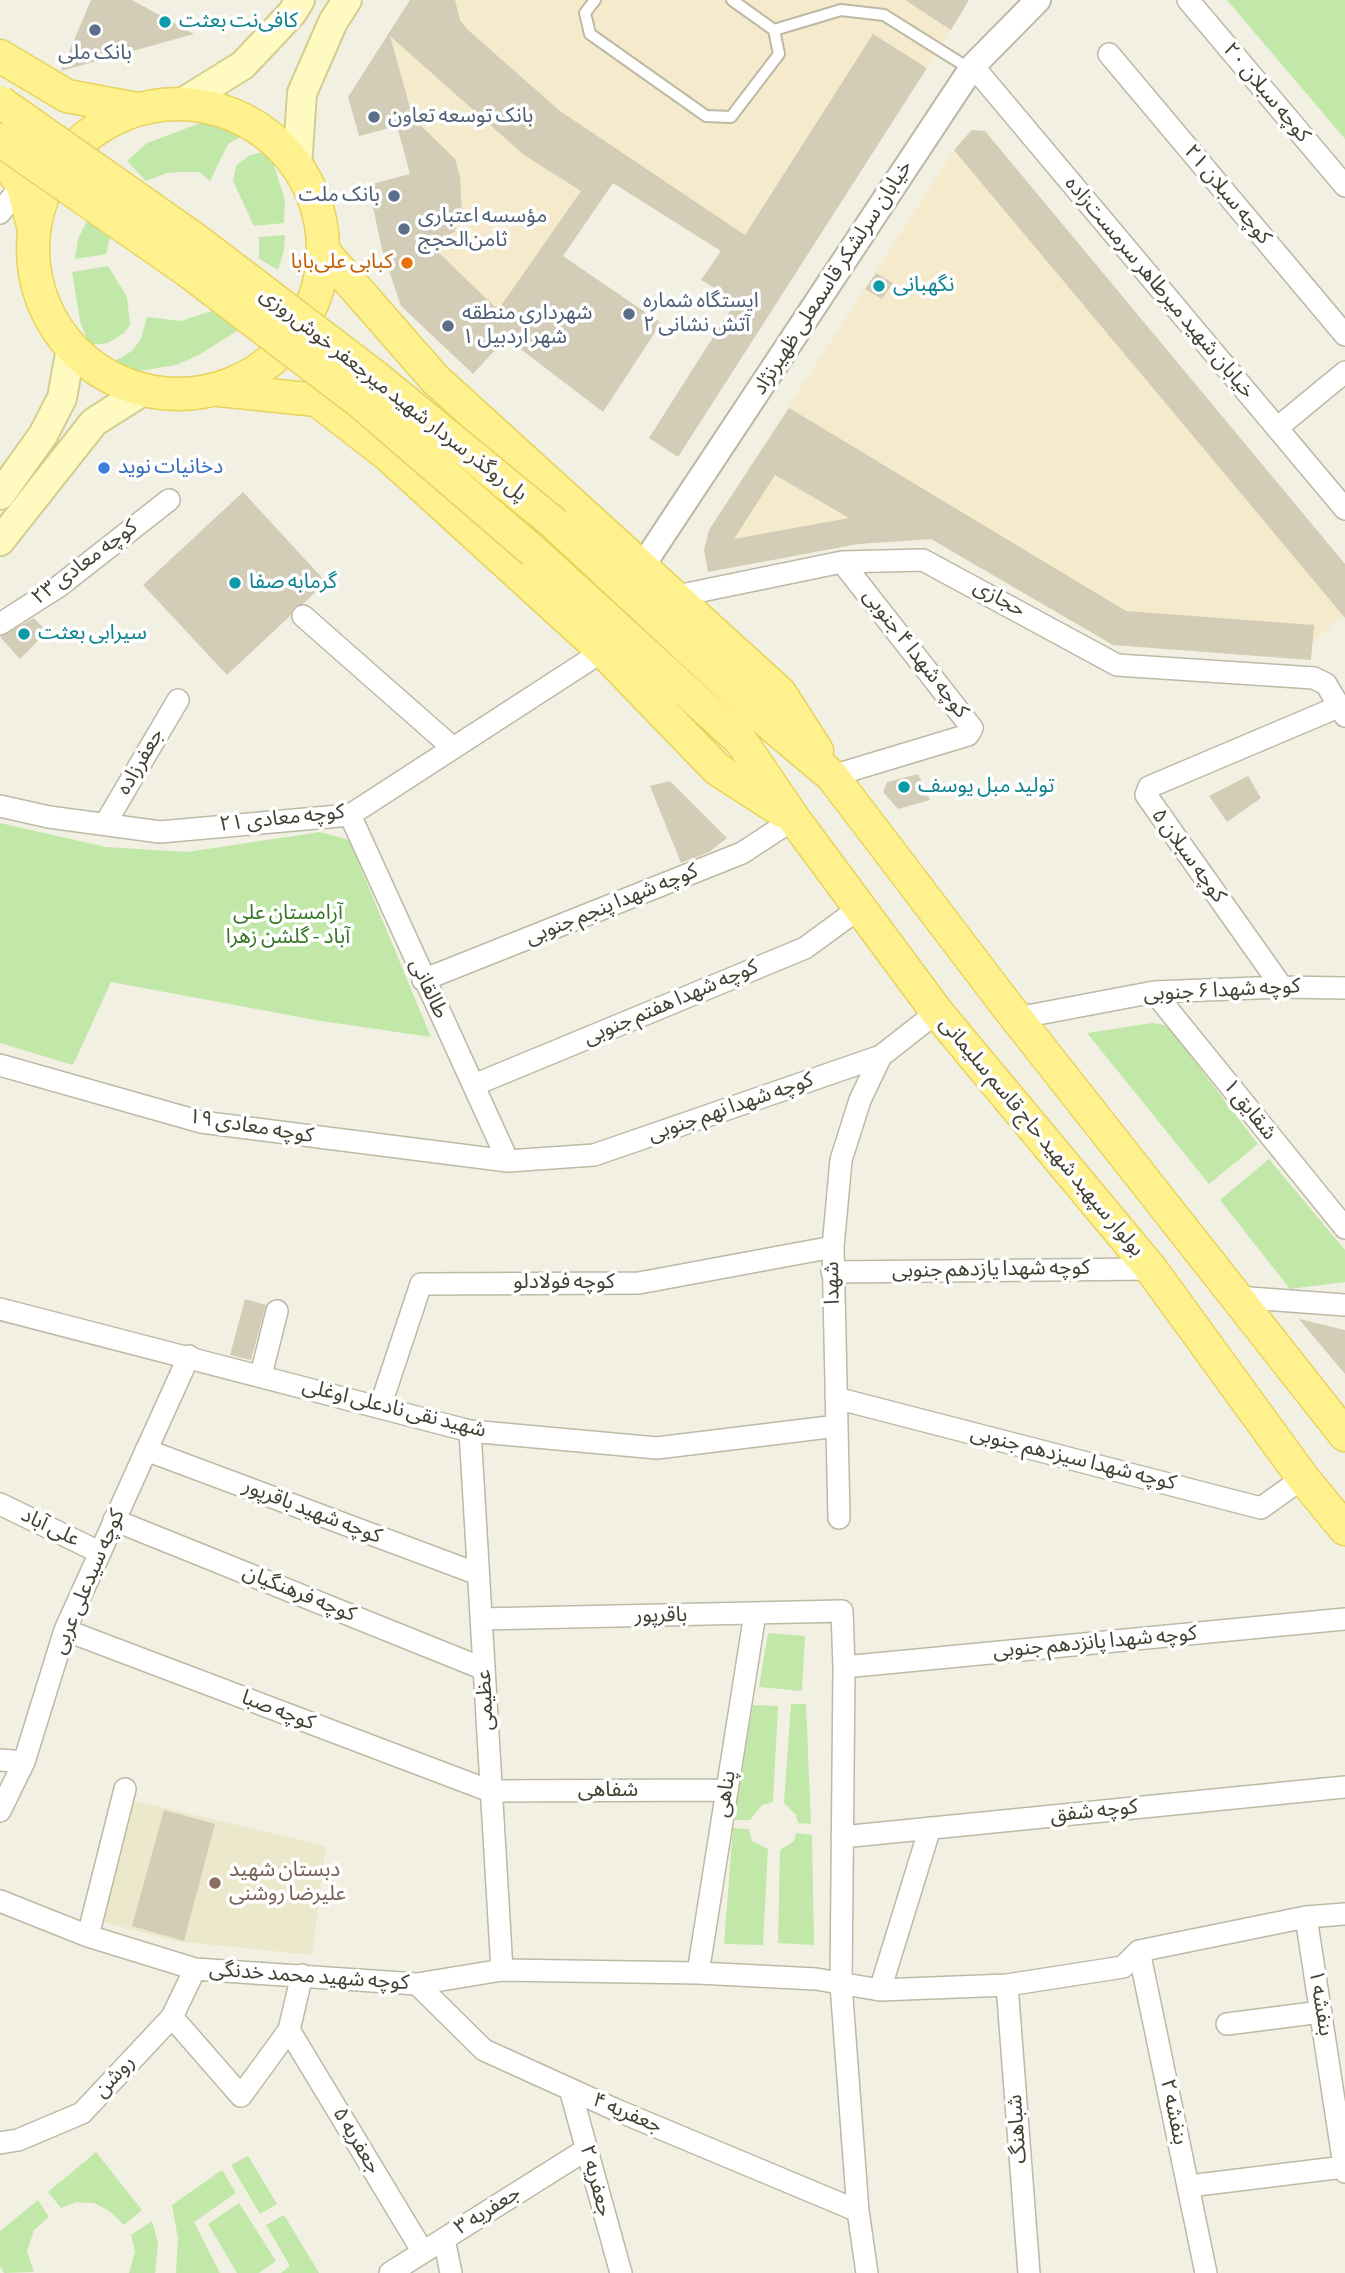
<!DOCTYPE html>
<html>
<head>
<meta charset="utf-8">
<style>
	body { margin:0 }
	canvas { display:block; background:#f2f0e2 }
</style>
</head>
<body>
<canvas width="1345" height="2273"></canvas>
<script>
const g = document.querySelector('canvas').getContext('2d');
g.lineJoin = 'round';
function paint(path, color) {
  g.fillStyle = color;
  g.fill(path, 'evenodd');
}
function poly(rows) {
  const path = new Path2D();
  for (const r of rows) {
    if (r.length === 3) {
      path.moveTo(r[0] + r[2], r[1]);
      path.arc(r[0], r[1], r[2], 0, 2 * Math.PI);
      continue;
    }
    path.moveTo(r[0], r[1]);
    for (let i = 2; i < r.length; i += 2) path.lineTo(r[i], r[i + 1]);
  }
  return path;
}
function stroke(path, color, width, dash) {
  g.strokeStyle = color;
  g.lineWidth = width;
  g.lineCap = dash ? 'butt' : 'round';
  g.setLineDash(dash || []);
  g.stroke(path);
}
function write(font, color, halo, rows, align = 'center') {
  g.font = font + ' "Sofia Sans Condensed","Noto Sans Arabic",sans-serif';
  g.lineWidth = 7;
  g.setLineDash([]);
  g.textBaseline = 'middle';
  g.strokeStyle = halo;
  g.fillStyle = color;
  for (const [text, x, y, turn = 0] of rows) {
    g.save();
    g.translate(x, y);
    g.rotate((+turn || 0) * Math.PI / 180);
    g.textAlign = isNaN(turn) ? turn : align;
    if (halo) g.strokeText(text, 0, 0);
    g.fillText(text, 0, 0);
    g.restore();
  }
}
paint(poly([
	[410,0,962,0,967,3,927,68,898,50,755,273,613,183,499,349,436,290,400,301,396,292,394,282,429,273,415,142,402,145,390,98,364,73],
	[972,130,985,131,1345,564,1345,612,1312,644,1311,660,1113,645,931,540,857,544,708,572,704,550,709,530,960,141]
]), '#f5ebcc');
paint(poly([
	[131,1800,326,1846,312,1955,175,1941,100,1921]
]), '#ece8cb');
paint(poly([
	[1227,0,1345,0,1345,139],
	[206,121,233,125,249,132,228,144,210,181,199,172,184,172,167,173,146,181,127,161,147,143],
	[269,150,285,200,284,223,254,226,233,181,236,166,248,156],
	[87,221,110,238,106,254,75,259,78,239],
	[285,235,284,250,278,270,259,259,259,237],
	[108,266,127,297,130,325,124,333,108,343,89,345,80,321,72,272],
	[215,310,240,329,199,355,176,365,138,371,111,363,132,351,141,339,147,317,181,321],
	[0,823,106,847,187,852,320,832,349,840,431,1037,321,1021,111,982,73,1065,0,1043],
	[1152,1023,1165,1025,1172,1032,1258,1144,1209,1184,1087,1033],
	[1269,1159,1345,1250,1345,1282,1290,1289,1220,1200],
	[768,1633,805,1636,802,1691,759,1687],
	[791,1704,806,1704,811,1824,798,1823,796,1815,784,1803],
	[753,1705,778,1706,773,1802,762,1805,750,1820,734,1820],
	[733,1828,749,1829,752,1841,768,1849,763,1945,724,1944],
	[796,1833,812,1835,814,1945,778,1943,780,1850,794,1841],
	[96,2152,142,2210,124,2225,111,2212,94,2203,76,2202,61,2208,48,2192],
	[248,2156,277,2204,260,2214,231,2165],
	[222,2170,236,2193,194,2222,220,2273,176,2273,178,2239,172,2205],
	[38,2200,49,2217,34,2230,27,2251,34,2272,4,2273,0,2266,0,2231],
	[239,2203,276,2261,259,2273,237,2273,208,2224],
	[284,2215,319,2273,281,2273,290,2266,266,2225],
	[152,2221,158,2243,155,2273,129,2273,135,2252,131,2235]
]), '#c1e8a9');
paint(poly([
	[91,0,132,0,194,34,61,71],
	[410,0,455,0,460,20,467,29,560,111,745,235,873,34,927,68,678,457,649,438,736,301,701,280,721,251,613,183,563,256,661,323,603,412,506,338,473,374,401,306,383,253,368,185,410,174,397,126,359,136,348,97],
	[390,36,524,155,581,191,498,310,438,252,451,243,450,234,455,232,458,213,462,212,460,177,455,159,413,118],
	[905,0,969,0,951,30],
	[972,130,985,131,1345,564,1345,618,954,150],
	[876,273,893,283,882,299,865,289],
	[789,408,1126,611,1314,625,1311,660,1113,645,931,539,858,544,708,572,704,550,709,530],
	[775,475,849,518,734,539],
	[243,492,326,582,304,603,294,607,290,616,227,675,143,585],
	[34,618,47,632,20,659,0,637],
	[918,774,930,800,898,809,883,792,887,782],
	[1248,776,1261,798,1227,822,1209,796],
	[670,781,727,838,709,852,681,863,650,786],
	[245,1299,266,1305,251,1360,230,1355],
	[1299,1319,1345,1330,1345,1374],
	[164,1810,215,1824,184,1941,132,1926]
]), '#d3cdb7');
const service = poly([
	[595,0,585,13,590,34,706,116,731,117,779,54,774,30,732,0],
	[774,30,841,10,884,15,970,69]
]);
const minor = poly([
	[1188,0,1345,186],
	[1109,54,1345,335],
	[973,66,1345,509],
	[0,213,22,184],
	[1277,428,1345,372],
	[672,597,842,562,923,560,1117,665,1314,678,1326,684,1345,716],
	[303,616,453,748],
	[0,624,58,587,169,500],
	[832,776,968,735,972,728,842,562],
	[0,806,49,817,160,832,350,815,603,651],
	[350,815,508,1161],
	[105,824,178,700],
	[423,980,742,853,794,819],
	[1282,987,1146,795,1149,787,1338,707],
	[1154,992,1345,1228],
	[1017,1018,1154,992,1282,987,1345,988],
	[0,1065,201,1122,508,1161,594,1155,881,1056,937,1012],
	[474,1085,805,948,861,907],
	[832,1272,1151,1269],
	[1236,1297,1345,1305],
	[0,1309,470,1431,657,1448,837,1426],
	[261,1375,277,1311],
	[836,1398,1261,1508,1303,1478],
	[380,1407,421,1284,639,1283,833,1247],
	[470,1431,502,1970],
	[146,1450,478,1574],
	[0,1504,99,1552],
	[839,1518,833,1247,841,1160,860,1100,881,1056],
	[114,1520,484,1669],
	[481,1619,842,1611,844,1667,841,1985,858,2211,867,2273],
	[65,1630,490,1791,727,1790],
	[844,1667,1345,1619],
	[0,1760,24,1762],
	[0,1811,24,1762,65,1630,189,1356],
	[842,1837,1345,1787],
	[0,1901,88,1936,195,1969,417,1984,502,1970,698,1973,816,1979,880,1990,1007,1985,1123,1967,1139,1951,1306,1917,1345,1914],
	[1306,1917,1345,2172],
	[88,1936,125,1789],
	[1139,1951,1206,2273],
	[698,1973,755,1614],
	[417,1984,484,2050,614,2109,858,2211],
	[1007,1985,1029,2273],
	[880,1990,930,1828],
	[172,2017,241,2096,289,2030,302,1975],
	[1227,2024,1321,2012],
	[289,2030,423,2252],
	[570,2089,621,2273],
	[0,2143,18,2140,82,2113,172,2017,195,1969],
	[1189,2186,1344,2167],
	[444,2239,451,2273],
	[390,2273,587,2149]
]);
const tertiary = poly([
	[641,568,973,66,1038,0]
]);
const secondary = poly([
	[182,103,243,65,292,13,300,0],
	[297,166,302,93,333,22,347,0],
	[0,495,43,435,62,398,71,348],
	[0,541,94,422,143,391]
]);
const primary = poly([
	[0,56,67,96,137,109],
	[178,249,145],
	[0,156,22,184,34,229],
	[323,251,435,379,780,693,817,751],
	[219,390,317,400,388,455,603,651,717,769,782,811],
	[555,524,762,717,832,776,1007,1006,1345,1435],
	[534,552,741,741,794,819,937,1012,1151,1269,1303,1478,1345,1529]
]);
stroke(service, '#bdb9a5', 14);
stroke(minor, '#bdb9a5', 24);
stroke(tertiary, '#bdb9a5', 28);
stroke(secondary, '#d3cd90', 32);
stroke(primary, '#e6d45c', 35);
stroke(service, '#fff', 10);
stroke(minor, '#fff', 21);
stroke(tertiary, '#fff', 24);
stroke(secondary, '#fffabf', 28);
stroke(primary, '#fff28e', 32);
const primaryBridge = poly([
	[0,102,192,237,377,378,555,524],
	[0,140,188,271,360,402,534,552]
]);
stroke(primaryBridge, '#e6d45c', 35, []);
stroke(primaryBridge, '#fff28e', 32);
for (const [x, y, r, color] of [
	[165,22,7,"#0f9aa8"],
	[95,30,7,"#5c6f8a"],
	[374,117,7,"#5c6f8a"],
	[394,196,7,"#5c6f8a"],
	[404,229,7,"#5c6f8a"],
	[407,263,7,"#e8710a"],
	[879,286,7,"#0f9aa8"],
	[629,314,7,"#5c6f8a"],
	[448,326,7,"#5c6f8a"],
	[104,468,7,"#3f7fe0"],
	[235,583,7,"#0f9aa8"],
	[24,634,7,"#0f9aa8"],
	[904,787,7,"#0f9aa8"],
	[215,1883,7,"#8d6e63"]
]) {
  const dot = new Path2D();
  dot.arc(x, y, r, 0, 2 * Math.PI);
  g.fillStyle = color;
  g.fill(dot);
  stroke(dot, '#fff', 2.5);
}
write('21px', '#0d838f', '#fff', [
	["کافی‌نت بعثت",179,22],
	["نگهبانی",893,286],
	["گرمابه صفا",249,583],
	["سیرابی بعثت",38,634],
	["تولید مبل یوسف",918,787]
], 'left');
write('21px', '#4e5e75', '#fff', [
	["بانک ملی",95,54,"center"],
	["بانک توسعه تعاون",388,117],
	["بانک ملت",380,196,"right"],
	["مؤسسه اعتباری",418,217],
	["ثامن‌الحجج",418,241],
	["ایستگاه شماره",643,302],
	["۲ آتش نشانی",643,326],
	["شهرداری منطقه",462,314],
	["۱ شهر اردبیل",462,338]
], 'left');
write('21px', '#434033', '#fff', [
	["کوچه سبلان ۲۰",1266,93,50],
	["کوچه سبلان ۲۱",1227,195,50],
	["خیابان سرلشکر قاسمعلی ظهیرنژاد",833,278,-57],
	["خیابان شهید میرطاهر سرمست‌زاده",1159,288,50],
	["پل روگذر سردار شهید میرجعفر خوش‌روزی",393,395,38],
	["کوچه معادی ۲۳",85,563,-37],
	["حجازی",999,599,29],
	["کوچه شهدا ۴ جنوبی",915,654,52],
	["جعفرزاده",141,762,-60],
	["کوچه معادی ۲۱",282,819,-6],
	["کوچه سبلان ۵",1188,856,54],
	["کوچه شهدا پنجم جنوبی",612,905,-22],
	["طالقانی",428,989,65],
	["کوچه شهدا ۶ جنوبی",1222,991,-3],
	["کوچه شهدا هفتم جنوبی",671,1003,-23],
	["کوچه شهدا نهم جنوبی",731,1108,-19],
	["شقایق ۱",1249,1110,51],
	["کوچه معادی ۱۹",251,1127,9],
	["بولوار سپهبد شهید حاج قاسم سلیمانی",1041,1137,50],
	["کوچه شهدا یازدهم جنوبی",991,1270,-1],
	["کوچه فولادلو",564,1283],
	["شهدا",833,1283,-91],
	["شهید نقی نادعلی اوغلی",394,1409,14],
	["کوچه شهدا سیزدهم جنوبی",1073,1459,14],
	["کوچه شهید باقرپور",312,1512,21],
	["علی آباد",50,1528,26],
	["کوچه سیدعلی عربی",89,1582,-67],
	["کوچه فرهنگیان",299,1594,22],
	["باقرپور",661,1616,-1],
	["کوچه شهدا پانزدهم جنوبی",1095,1643,-5],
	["عظیمی",486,1700,-93],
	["کوچه صبا",278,1711,21],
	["شفاهی",608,1791],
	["پناهی",726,1794,-81],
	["کوچه شفق",1094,1812,-6],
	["کوچه شهید محمد خدنگی",309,1977,4],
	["بنفشه ۱",1320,2003,81],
	["روشن",115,2077,-47],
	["بنفشه ۲",1173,2112,78],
	["جعفریه ۴",627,2114,23],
	["شباهنگ",1018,2129,-94],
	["جعفریه ۵",356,2141,59],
	["جعفریه ۲",595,2181,75],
	["جعفریه ۳",488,2211,-32]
]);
write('21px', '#c56008', '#fff', [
	["کبابی علی‌بابا",393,263]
], 'right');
write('21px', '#366cbe', '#fff', [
	["دخانیات نوید",118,468]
], 'left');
write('21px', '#367625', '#fff', [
	["آرامستان علی",288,914],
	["آباد - گلشن زهرا",288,938]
]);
write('21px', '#785e54', '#fff', [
	["دبستان شهید",229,1871],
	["علیرضا روشنی",229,1895]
], 'left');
</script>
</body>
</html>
